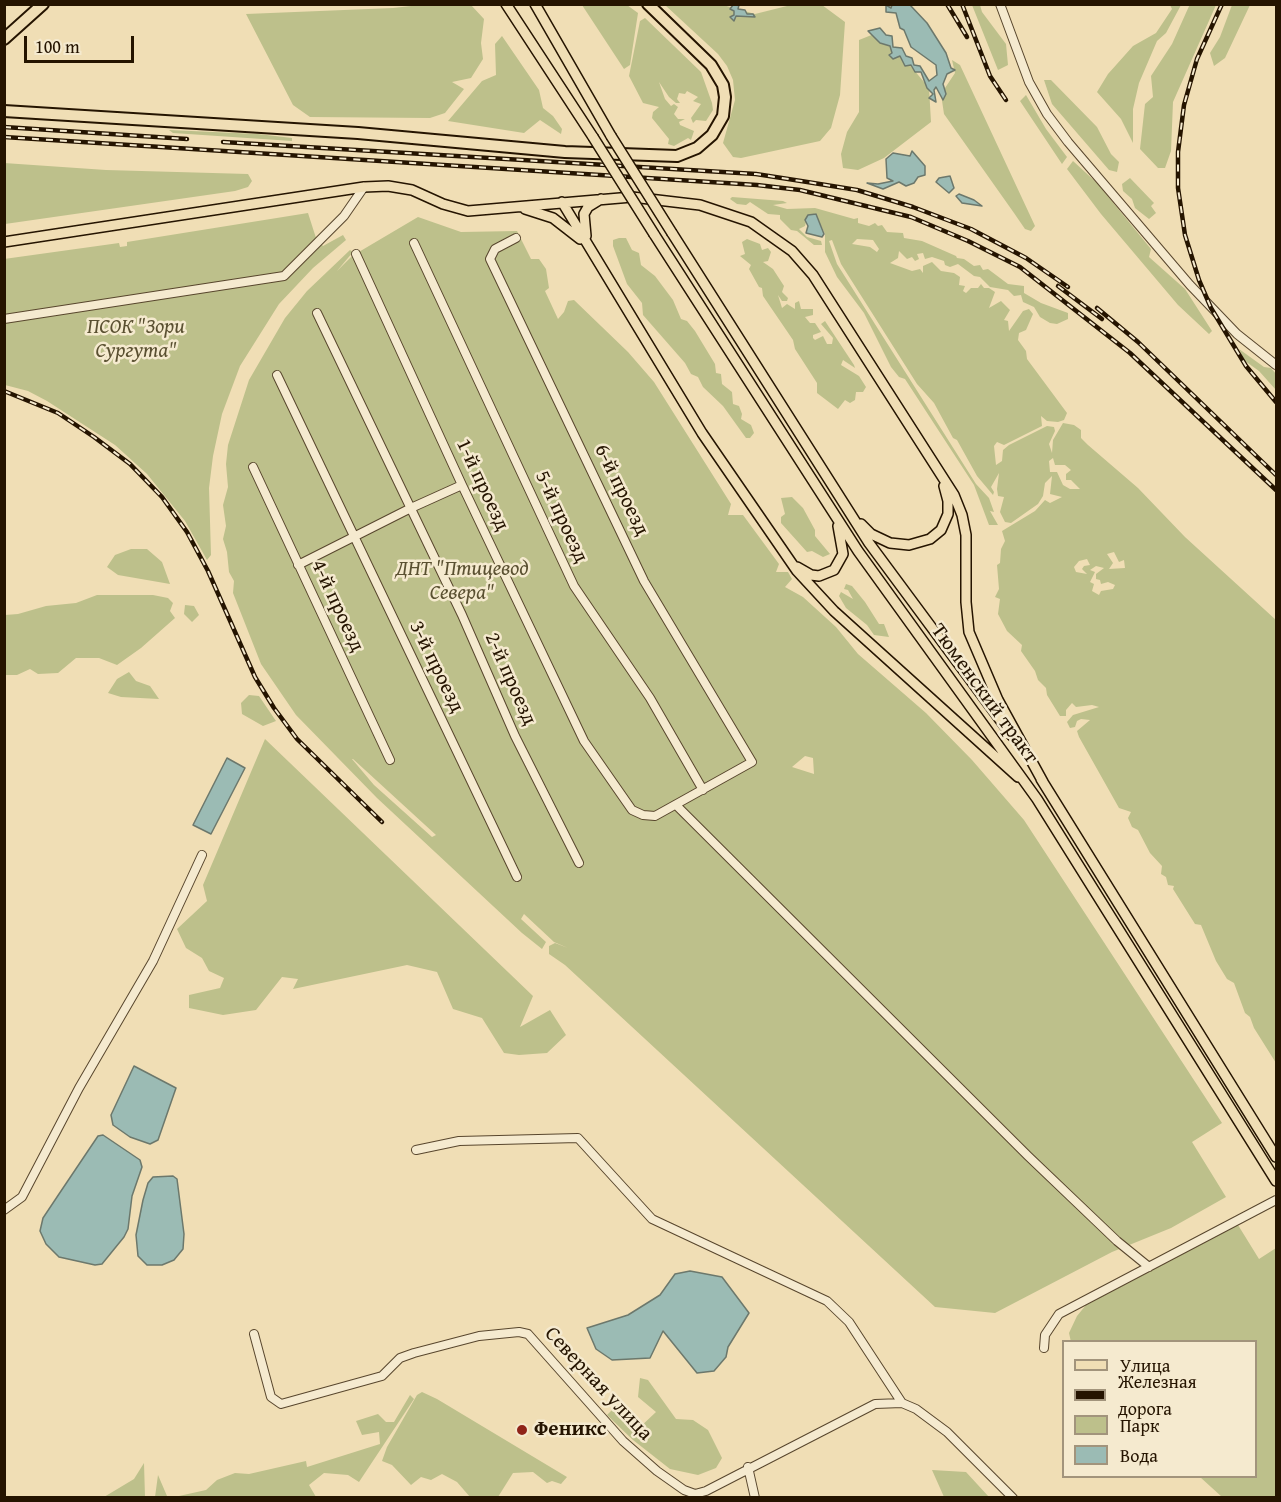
<!DOCTYPE html>
<html>
<head>
<meta charset="utf-8">
<style>
	body { margin:0 }
	#map { position:relative; width:1281px; height:1502px; overflow:hidden; background:#f0deb5; font-family:"Gentium Book Plus",serif }
	canvas { display:block }
	.frame { position:absolute; inset:0; border:6px solid #251400; pointer-events:none }
	.legend { position:absolute; left:1062px; top:1340px; width:195px; height:138px; box-sizing:border-box; background:#f5eacf; border:2px solid #a2947c; margin:0; padding:8px 10px; list-style:none; font-size:18px; color:#251400 }
	.legend li { display:flex; align-items:center; gap:12px; height:30px }
	.legend b { width:30px; border:2px solid #a2947c }
	.scale { position:absolute; left:24px; top:36px; width:110px; height:27px; box-sizing:border-box; border:3px solid #251400; border-top:0; padding-left:8px; font-size:18px; line-height:21px; white-space:nowrap; color:#251400; -webkit-text-stroke:4px #f5eacf; paint-order:stroke }
</style>
</head>
<body>
<div id="map">
<canvas width="1281" height="1502"></canvas>
<div class="frame"></div>
<ul class="legend">
<li><b style="height:8px;background:#f0deb5"></b>Улица</li>
<li><b style="height:8px;background:#251400"></b>Железная дорога</li>
<li><b style="height:16px;background:#bdc08b"></b>Парк</li>
<li><b style="height:16px;background:#9bbbb4"></b>Вода</li>
</ul>
<div class="scale">100 m</div>
</div>
<script>
const g = document.querySelector('canvas').getContext('2d');
g.lineJoin = 'round';
function paint(path, color) {
  g.fillStyle = color;
  g.fill(path, 'evenodd');
}
function poly(rows) {
  const path = new Path2D();
  for (const r of rows) {
    path.moveTo(r[0], r[1]);
    for (let i = 2; i < r.length; i += 2) path.lineTo(r[i], r[i + 1]);
  }
  return path;
}
function stroke(path, color, width, dash) {
  g.strokeStyle = color;
  g.lineWidth = width;
  g.lineCap = dash ? 'butt' : 'round';
  g.setLineDash(dash || []);
  g.stroke(path);
}
function write(font, color, halo, rows, align = 'center') {
  g.font = font + ' "Gentium Book Plus",serif';
  g.lineWidth = 5;
  g.setLineDash([]);
  g.textBaseline = 'middle';
  g.strokeStyle = halo;
  g.fillStyle = color;
  for (const [text, x, y, turn = 0] of rows) {
    g.save();
    g.translate(x, y);
    g.rotate((+turn || 0) * Math.PI / 180);
    g.textAlign = isNaN(turn) ? turn : align;
    if (halo) g.strokeText(text, 0, 0);
    g.fillText(text, 0, 0);
    g.restore();
  }
}
paint(poly([
	[1190,4,1216,5,1173,102,1171,151,1165,168,1158,168,1140,149,1145,104,1153,97,1151,76,1172,44],
	[420,5,471,5,484,19,481,43,483,59,471,78,452,82,464,89,445,113,430,118,310,117,293,105,246,14,393,8],
	[582,5,627,5,638,13,630,65,624,69],
	[665,5,723,5,755,14,791,5,822,5,845,22,840,95,831,128,820,141,741,158,733,157,723,143,735,100,733,80,727,66,718,54],
	[972,5,980,5,982,12,1006,44,1008,65,998,70],
	[1170,5,1181,5,1166,33,1157,41,1139,83,1133,109,1133,143,1121,119,1097,92,1108,74,1133,46,1156,33,1172,9],
	[1232,5,1250,5,1225,58,1214,66,1210,53,1220,37],
	[645,18,701,72,712,103,713,110,706,121,696,120,693,123,691,118,701,104,693,101,698,97,687,91,685,94,679,93,677,99,680,103,676,103,669,97,659,82,665,99,671,106,674,104,678,107,674,114,678,119,685,119,679,122,680,125,694,131,691,140,688,138,674,146,668,144,669,139,652,118,653,112,659,107,643,103,629,76,640,21],
	[874,34,898,51,929,88,931,122,884,158,858,170,843,168,841,154,847,132,859,112,859,40],
	[502,36,539,90,543,108,553,116,562,129,561,134,540,120,524,133,448,121,482,81,496,75,495,44],
	[952,60,960,65,1035,226,1031,231,1025,229,1014,213,944,114,941,94,955,73],
	[1044,80,1051,80,1097,127,1111,154,1119,162,1117,172,1109,170,1052,104],
	[1026,95,1046,129,1067,157,1062,164,1020,101],
	[169,130,258,134,292,138,292,141,173,133],
	[1073,161,1097,183,1151,249,1149,257,1185,289,1212,331,1209,334,1178,305,1101,214,1067,169],
	[4,163,106,170,248,174,252,181,248,187,235,191,5,224],
	[1130,178,1154,203,1151,206,1156,213,1149,219,1135,208,1132,199,1123,191,1122,184],
	[732,197,783,201,787,203,773,205,787,209,815,208,854,219,858,218,858,223,869,226,875,223,878,226,882,225,887,232,903,233,904,238,922,241,956,256,957,258,964,259,974,266,980,265,983,270,988,269,1008,284,1024,286,1024,293,1041,303,1068,313,1068,319,1057,324,1050,323,1040,317,1034,307,1023,302,1021,295,1014,296,1008,290,990,287,980,277,974,276,958,264,950,267,945,265,944,261,932,257,925,259,923,253,917,254,919,259,915,261,912,257,907,259,899,251,898,258,890,263,912,271,920,269,923,273,923,266,932,262,941,271,954,273,960,277,959,285,965,286,963,291,966,293,971,288,978,288,981,284,984,288,989,288,995,292,989,308,1001,301,1010,310,1004,320,1008,321,1009,331,1023,311,1029,309,1033,314,1026,330,1019,333,1018,340,1026,351,1027,359,1067,413,1064,420,1058,422,1047,421,1041,416,1042,426,1004,445,997,442,994,446,996,465,1002,461,1003,450,1009,445,1047,426,1054,427,1055,431,1049,444,1052,453,1053,440,1063,423,1074,425,1081,430,1081,438,1088,445,1138,488,1185,537,1276,620,1276,1063,1254,1028,1250,1017,1245,1013,1234,983,1227,979,1216,961,1201,925,1195,924,1173,889,1174,886,1168,885,1166,877,1161,874,1162,866,1150,853,1138,830,1132,827,1128,818,1131,812,1119,808,1079,737,1077,731,1090,720,1081,719,1077,721,1075,727,1070,728,1067,722,1073,715,1099,707,1092,705,1076,707,1072,703,1066,710,1066,716,1060,716,1047,695,1046,688,1038,680,1035,671,1021,651,1022,645,1007,631,998,614,1000,599,995,597,999,589,997,565,1000,563,1001,549,1005,541,1002,531,1035,511,1045,500,1050,503,1062,497,1050,494,1052,476,1045,483,1043,496,1038,504,1011,523,1005,522,1000,512,1004,497,998,496,997,489,999,473,991,487,994,492,993,495,977,476,957,440,953,438,934,403,917,384,841,264,832,240,829,241,837,264,976,484,989,498,994,512,990,511,998,525,989,525,974,485,905,379,899,377,891,367,864,313,837,277,825,252,825,234,816,215,808,215,805,226,799,229,807,237,821,241,822,245,814,245,797,231,791,230,780,219,780,215,768,214,750,202,746,205,737,204,730,199],
	[857,239,873,240,879,249,877,252,870,247,852,244],
	[1053,458,1055,465,1065,465,1071,470,1066,474,1066,480,1071,480,1080,489,1070,489,1063,485,1057,472,1050,472,1049,461],
	[1114,552,1119,562,1124,560,1125,568,1109,569,1113,563,1107,554],
	[1087,559,1090,565,1084,566,1082,569,1087,574,1076,572,1074,567,1079,561],
	[1096,566,1104,568,1096,574,1096,579,1100,580,1101,584,1108,582,1115,585,1113,589,1101,591,1099,595,1092,591,1094,584,1090,582,1095,572,1090,570],
	[308,213,316,238,323,246,343,235,346,240,313,268,279,304,240,366,222,414,213,456,209,488,211,555,207,560,185,521,147,474,115,445,47,401,28,391,5,385,4,259,119,243,120,247,127,246,127,242],
	[418,217,461,232,517,231,531,259,539,259,546,269,549,288,545,291,558,319,564,312,568,301,574,300,628,352,654,382,731,504,728,515,743,515,779,564,776,572,788,572,792,579,785,587,803,597,836,627,858,654,926,713,972,760,1024,820,1222,1123,1192,1142,1226,1197,1171,1228,1112,1252,995,1313,935,1307,565,965,549,954,549,946,555,943,568,948,554,942,524,914,521,919,546,942,542,949,522,933,377,798,296,715,261,664,233,593,234,581,229,572,227,552,223,539,226,526,223,505,228,487,226,464,228,445,249,380,285,318,307,291,350,250,353,252,337,271,352,256],
	[805,756,813,758,814,774,792,767],
	[352,759,353,759,436,835,432,837,374,785],
	[619,238,626,238,632,250,639,253,641,265,655,276,673,300,681,319,687,321,695,331,715,364,716,373,721,374,722,384,732,392,733,404,739,406,742,414,741,419,751,425,754,433,750,438,746,438,723,406,703,387,698,377,691,374,685,363,643,315,642,303,627,284,613,246,613,240],
	[747,239,760,244,762,250,768,248,771,252,768,261,763,262,773,269,784,286,782,292,788,298,787,301,782,301,778,295,782,308,787,304,795,309,795,303,799,301,801,309,813,309,813,315,805,317,810,323,815,323,821,332,813,335,813,338,815,340,823,336,827,344,832,344,833,338,821,324,825,321,854,365,855,368,843,360,841,365,859,376,866,387,863,392,856,392,855,400,850,403,845,400,838,409,817,393,817,383,795,349,793,340,763,296,762,288,759,287,749,269,751,265,740,256,745,254,742,242],
	[1239,349,1264,367,1271,368,1276,374,1276,390,1259,371,1245,361],
	[792,497,803,508,815,530,815,536,830,554,823,557,812,551,807,552,781,523,781,517,785,514,781,498],
	[131,549,147,549,162,562,170,584,118,575,107,567,115,555],
	[846,584,852,586,865,602,879,624,884,624,889,637,874,635,867,625,846,608,839,596,841,592,853,599,848,590,844,589],
	[97,595,153,595,168,598,173,603,170,611,175,618,141,648,117,665,99,658,76,658,58,673,38,674,30,669,17,675,5,675,5,615,18,614,46,606,76,603],
	[185,605,194,606,199,615,192,622,184,614],
	[129,672,136,681,150,686,159,699,121,697,108,693,117,679],
	[249,695,259,696,276,721,263,726,242,714,241,703],
	[265,739,533,996,520,1027,550,1010,566,1035,547,1053,519,1055,504,1053,482,1018,453,1009,437,972,407,965,293,989,298,979,282,977,256,1010,223,1015,189,1008,189,995,220,988,224,978,209,971,202,958,186,948,177,929,207,901,203,885],
	[1238,1225,1259,1259,1276,1248,1276,1497,1222,1497,1200,1477,1256,1476,1256,1342,1071,1342,1069,1333,1077,1316,1086,1305],
	[640,1378,648,1380,676,1419,693,1420,708,1430,722,1458,716,1468,698,1475,670,1469,633,1440,607,1415,615,1407,638,1429,656,1412,638,1397],
	[422,1392,437,1399,567,1477,561,1484,552,1481,547,1483,533,1472,513,1473,498,1497,470,1497,457,1482,442,1474,431,1480,421,1477,411,1485,392,1465,382,1461,387,1447,417,1395],
	[410,1395,414,1399,359,1482,348,1475,324,1473,309,1485,316,1497,155,1497,158,1475,167,1496,179,1496,206,1490,217,1480,235,1473,249,1474,306,1461,307,1467,380,1444,379,1432,362,1435,356,1421,378,1414,386,1422,394,1422],
	[144,1463,145,1497,104,1497,134,1479],
	[932,1470,966,1472,989,1497,944,1497]
]), '#bdc08b');
const water = poly([
	[733,5,739,5,738,9,745,10,747,14,753,14,755,17,736,16,734,21,730,17,734,15,734,11,730,9,733,5],
	[886,5,891,8,892,5,910,5,927,23,946,53,951,68,955,70,947,74,943,84,946,94,943,100,936,87,934,90,936,102,929,98,933,94,927,88,921,72,915,72,911,65,905,66,900,56,893,59,889,55,892,53,890,46,880,43,868,31,880,28,886,35,892,36,893,47,902,48,906,56,912,58,914,65,920,66,929,81,937,75,936,65,911,47,904,30,900,28,896,13,886,12,886,5],
	[912,151,925,166,925,175,918,177,914,183,906,186,899,182,883,189,867,183,878,184,893,181,887,178,886,159,893,153,910,156,912,151],
	[950,176,954,188,949,193,936,182,939,178,950,176],
	[959,194,974,200,982,206,962,203,956,196,959,194],
	[816,214,824,234,822,237,806,233,808,226,805,220,808,215,816,214],
	[227,758,245,768,211,834,193,825,227,758],
	[134,1066,176,1088,158,1140,150,1144,130,1137,113,1125,111,1115,134,1066],
	[103,1135,140,1160,142,1167,132,1196,128,1229,124,1237,102,1264,95,1265,59,1257,46,1244,40,1231,43,1218,59,1194,98,1136,103,1135],
	[173,1176,177,1179,184,1234,183,1249,174,1260,162,1265,147,1265,138,1256,136,1235,143,1200,148,1183,153,1177,173,1176],
	[690,1271,722,1277,749,1313,728,1347,726,1357,714,1371,697,1373,663,1331,650,1358,612,1360,596,1349,587,1328,628,1315,660,1295,675,1274,690,1271]
]);
paint(water, '#9bbbb4');
stroke(water, '#6c786c', 1.5);
const minor = poly([
	[1000,4,1029,82,1047,114,1068,142,1190,285,1237,334,1276,365],
	[414,243,574,586,650,698,703,790],
	[356,254,462,485,584,741,632,810,643,815,655,816,752,762,644,581,490,259,495,249,516,238],
	[317,313,462,615,515,736,579,863],
	[4,319,284,276,344,216,364,187],
	[277,375,517,877],
	[253,467,390,760],
	[298,565,411,508,462,485],
	[676,805,1028,1156,1117,1241,1149,1267],
	[416,1150,459,1141,578,1138,652,1219,827,1301,849,1322,902,1403],
	[4,1210,22,1197,79,1088,153,961,202,855],
	[254,1334,271,1397,281,1404,382,1376,400,1358,414,1353,479,1336,519,1332,528,1334,623,1441,657,1471,684,1490,695,1494,706,1491,875,1404,902,1403,916,1409,947,1432,1013,1498],
	[1044,1348,1045,1335,1059,1314,1276,1200],
	[748,1467,755,1498]
]);
const major = poly([
	[506,4,593,137],
	[535,4,611,136],
	[562,202,702,433,797,571,834,611,1018,777],
	[525,209,553,218,580,239],
	[672,233,869,543,1012,736],
	[654,234,858,551,1037,799,1276,1181],
	[586,236,584,214,588,207,601,199],
	[4,242,364,187,388,186,412,190,443,204,468,211,632,197,700,205,751,222,792,251,813,275,954,495,962,515,966,535,966,602,969,632,998,700,1043,782],
	[861,524,871,534,890,543,909,545,930,539,941,530,948,514,948,501,944,486],
	[797,567,811,575,819,576,834,570,843,554,838,526],
	[1041,779,1276,1157]
]);
const highway = poly([
	[4,39,43,4],
	[4,111,358,133,565,152,677,156,697,148,712,135,723,116,725,97,723,85,711,65,648,4]
]);
stroke(minor, '#58462d', 10);
stroke(major, '#251400', 12);
stroke(highway, '#251400', 14);
stroke(minor, '#f5eacf', 8);
stroke(major, '#f0deb5', 9);
stroke(highway, '#f0deb5', 10);
const rail = poly([
	[947,4,967,37],
	[962,4,990,76,1006,100],
	[1222,4,1197,59,1184,105,1178,152,1178,188,1185,235,1199,280,1211,308,1246,366,1276,402],
	[4,127,187,139],
	[4,137,757,185,800,190,911,217,968,241,1020,267,1130,353,1276,490],
	[223,142,756,174,801,181,857,190,913,207,971,229,1026,258,1068,287],
	[1058,286,1102,319],
	[1097,308,1138,342,1276,475],
	[4,391,58,413,94,437,130,464,162,497,187,532,208,571,255,677,274,708,297,739,382,822]
]);
stroke(rail, '#251400', 4.5);
stroke(rail, '#f5eacf', 2, [7]);
const majorBridge = poly([
	[611,136,672,233],
	[593,137,654,234]
]);
stroke(majorBridge, '#251400', 12, []);
stroke(majorBridge, '#f0deb5', 9);
for (const [x, y, r, color] of [
	[522,1430,6,"#8f2418"]
]) {
  const dot = new Path2D();
  dot.arc(x, y, r, 0, 2 * Math.PI);
  g.fillStyle = color;
  g.fill(dot);
  stroke(dot, '#f5eacf', 2);
}
write('italic 21px', '#5a5031', '#f5eacf', [
	["ПСОК \"Зори",136,328],
	["Сургута\"",136,352],
	["ДНТ \"Птицевод",462,570],
	["Севера\"",462,594]
]);
write('21px', '#251400', '#f5eacf', [
	["1-й проезд",482,485,65],
	["6-й проезд",621,490,64],
	["5-й проезд",561,517,65],
	["4-й проезд",337,606,65],
	["3-й проезд",436,667,64],
	["2-й проезд",510,679,66],
	["Тюменский тракт",984,694,54],
	["Северная улица",598,1384,47]
]);
write('bold 21px', '#251400', '#f5eacf', [
	["Феникс",534,1430]
], 'left');
</script>
</body>
</html>
